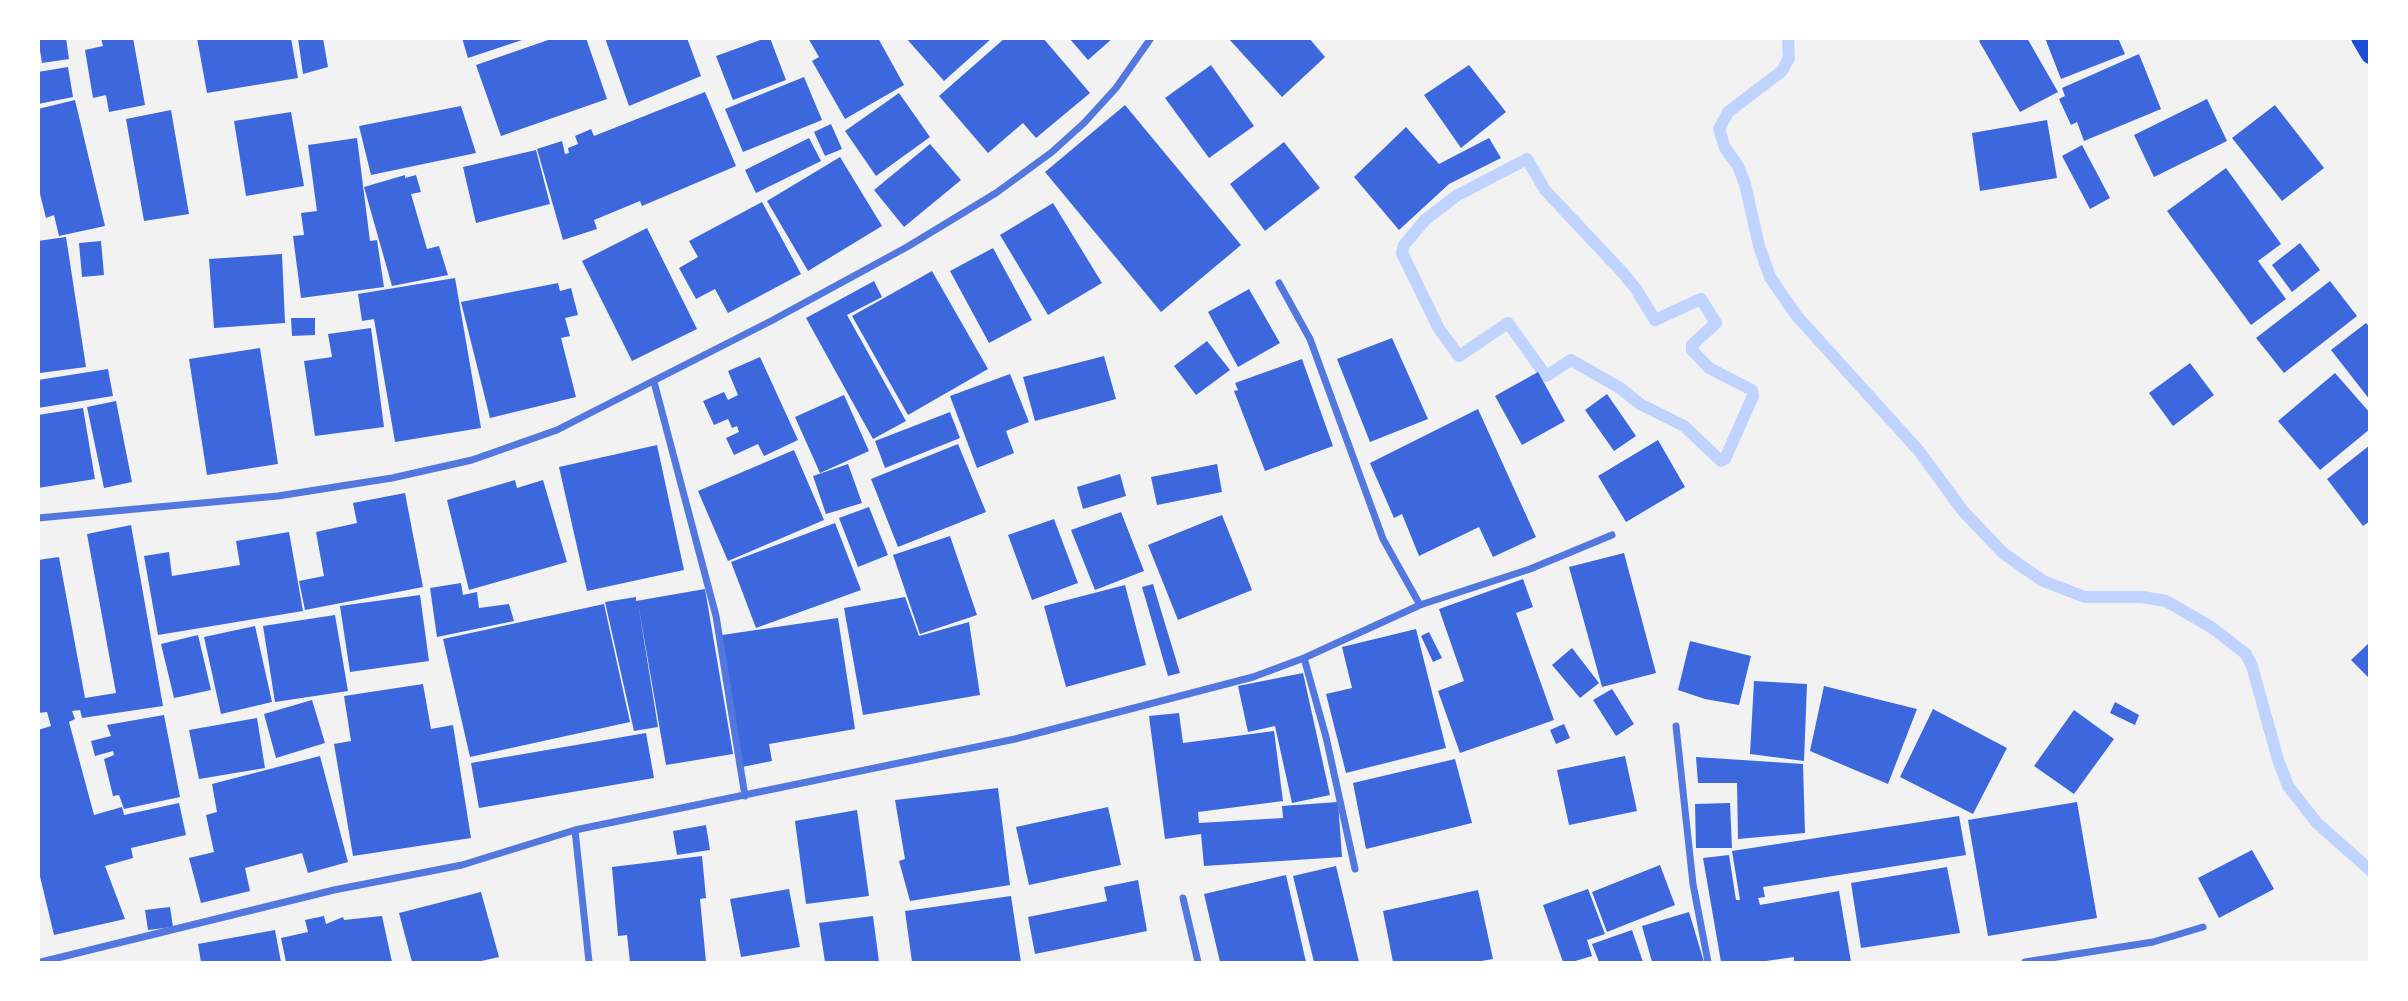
<!DOCTYPE html>
<html>
<head>
<meta charset="utf-8">
<style>
	body { margin:0 }
	#map { position:relative; width:2408px; height:1001px; overflow:hidden; background:#f2f2f2; font-family:Rubik,sans-serif }
	canvas { display:block }
	.frame { position:absolute; inset:0; border:40px solid #fff; pointer-events:none }
</style>
</head>
<body>
<div id="map">
<canvas width="2408" height="1001"></canvas>
<div class="frame"></div>
</div>
<script>
const g = document.querySelector('canvas').getContext('2d');
g.lineJoin = 'round';
function poly(rows) {
  const path = new Path2D();
  for (const r of rows) {
    path.moveTo(r[0], r[1]);
    for (let i = 2; i < r.length; i += 2) path.lineTo(r[i], r[i + 1]);
  }
  return path;
}
function stroke(path, color, width, dash) {
  g.strokeStyle = color;
  g.lineWidth = width;
  g.lineCap = dash ? 'butt' : 'round';
  g.setLineDash(dash || []);
  g.stroke(path);
}
function paint(path, color) {
  g.fillStyle = color;
  g.fill(path, 'evenodd');
}
stroke(poly([
	[1788,38,1789,58,1782,71,1728,112,1719,129,1725,148,1738,166,1745,184,1759,246,1770,277,1796,315,1919,451,1963,511,2003,553,2043,581,2085,597,2142,597,2166,601,2211,627,2246,654,2252,666,2278,760,2288,786,2317,823,2370,870],
	[1527,159,1545,190,1623,273,1636,289,1655,320,1701,299,1716,323,1692,345,1692,350,1709,368,1752,390,1753,396,1725,459,1721,461,1684,426,1640,404,1620,388,1571,360,1546,376,1508,323,1459,356,1439,329,1402,253,1404,245,1425,220,1456,196,1527,159]
]), '#bfd3fe', 12);
paint(poly([
	[38,38,66,38,69,59,42,63],
	[101,38,133,38,145,105,109,112,106,95,93,98,85,50,103,46],
	[197,38,291,38,298,78,207,93],
	[298,38,323,38,328,67,303,74],
	[462,38,525,38,525,39,468,58],
	[554,38,586,38,607,99,501,136,476,65],
	[605,38,687,38,701,76,629,106],
	[766,38,770,38,786,80,733,100,716,56],
	[808,38,878,38,904,85,845,119,812,61,819,57],
	[906,38,992,38,944,81],
	[1005,38,1043,38,1090,93,1036,138,1023,123,988,153,939,96],
	[1069,38,1113,38,1088,60],
	[1228,38,1309,38,1325,57,1282,97],
	[1983,38,2027,38,2058,92,2020,112,1979,41],
	[2045,38,2118,38,2125,54,2061,79],
	[2139,54,2161,109,2084,141,2077,122,2071,125,2059,99,2065,96,2062,88],
	[1211,65,1254,126,1209,158,1165,98],
	[1469,65,1506,112,1461,148,1424,95],
	[68,67,73,97,38,104,38,72],
	[804,77,822,120,743,152,725,109],
	[705,92,736,166,642,206,640,201,594,220,597,229,563,240,537,149,562,141,565,154,569,153,568,148,578,144,575,136,591,129,594,136],
	[899,93,930,137,876,176,845,131],
	[2207,99,2227,141,2154,177,2134,135],
	[75,100,105,226,59,236,54,215,46,218,38,186,38,109],
	[1125,105,1241,245,1161,312,1045,172],
	[2275,105,2324,168,2282,201,2232,138],
	[461,106,476,153,371,175,359,126],
	[171,110,189,214,144,221,126,119],
	[291,112,304,186,246,196,234,121],
	[2047,120,2057,178,1980,191,1972,133],
	[831,124,842,149,825,156,814,132],
	[1406,127,1439,164,1489,138,1501,158,1449,184,1399,230,1354,177],
	[357,138,370,241,377,240,384,287,301,298,293,236,304,235,301,213,317,211,308,145],
	[809,138,821,161,756,193,745,170],
	[1284,142,1320,188,1265,231,1230,184],
	[930,144,961,180,904,227,874,190],
	[2082,145,2110,198,2090,209,2062,156],
	[536,150,550,204,476,223,463,167],
	[840,157,882,226,808,271,767,201],
	[2226,168,2281,244,2258,261,2286,299,2251,325,2167,211],
	[405,175,405,178,416,175,421,192,411,194,427,249,439,246,448,275,392,286,364,187],
	[762,202,801,274,728,313,715,289,696,299,679,268,698,257,689,241],
	[1053,203,1102,283,1048,315,1000,235],
	[647,228,697,329,632,361,582,261],
	[66,237,86,367,40,373,38,241],
	[101,241,104,275,82,277,79,243],
	[2300,243,2320,270,2292,292,2272,265],
	[993,248,1032,320,989,343,950,271],
	[282,254,285,323,214,328,209,259],
	[932,271,988,369,908,415,852,316],
	[455,278,481,428,395,442,374,319,362,321,358,294],
	[874,281,882,297,847,315,906,421,873,439,806,318],
	[2330,281,2357,316,2284,373,2256,338],
	[558,283,560,291,571,288,578,315,565,318,570,336,561,338,576,397,490,418,461,302],
	[1249,289,1280,343,1238,367,1208,312],
	[291,318,315,318,315,335,292,336],
	[2366,323,2370,327,2370,400,2331,350],
	[371,328,384,427,315,436,304,361,332,357,328,334],
	[1392,338,1428,419,1370,442,1337,359],
	[1207,341,1230,370,1196,395,1174,366],
	[260,348,278,464,207,475,189,359],
	[1104,356,1116,399,1035,421,1023,377],
	[760,357,798,440,764,456,758,444,734,455,726,438,739,432,737,426,732,428,728,419,714,425,703,401,724,392,728,400,738,395,728,371],
	[1302,359,1333,446,1265,471,1234,391,1238,390,1235,383],
	[2190,363,2214,395,2173,426,2149,393],
	[108,369,113,396,38,408,38,380],
	[1538,372,1565,421,1522,445,1495,396],
	[2335,373,2370,413,2370,429,2320,470,2278,421],
	[1010,374,1029,422,1006,431,1014,453,977,468,950,396],
	[1607,394,1636,436,1614,451,1585,410],
	[844,395,869,451,820,473,795,417],
	[116,401,132,482,104,488,87,407],
	[83,408,95,479,38,488,38,415],
	[1478,409,1536,537,1493,557,1479,527,1419,556,1402,514,1394,518,1370,463],
	[950,412,960,438,885,468,875,441],
	[1658,440,1685,487,1626,522,1598,476],
	[958,444,986,512,898,547,871,479],
	[657,445,684,570,587,591,559,467],
	[2370,445,2370,521,2363,526,2327,479],
	[794,450,824,520,728,561,698,491],
	[848,464,862,503,826,514,813,476],
	[1217,464,1222,492,1157,505,1151,477],
	[1120,474,1126,496,1083,509,1077,487],
	[515,480,517,488,543,480,567,562,469,590,447,500],
	[405,493,423,587,305,610,299,581,324,576,316,532,357,523,353,503],
	[869,507,888,555,858,567,839,518],
	[1121,512,1144,571,1095,590,1071,530],
	[1222,515,1252,590,1178,620,1148,545],
	[1054,519,1078,583,1032,600,1008,535],
	[835,523,861,590,756,628,731,562],
	[131,525,163,706,82,718,80,710,72,711,75,719,69,722,94,815,122,807,124,815,179,803,186,835,131,848,133,858,105,866,125,919,54,935,38,868,38,730,51,726,47,712,38,713,38,560,59,557,85,698,116,693,87,534],
	[289,532,303,611,158,635,144,556,169,552,172,576,240,565,236,541],
	[950,536,977,615,920,634,893,555],
	[1624,553,1656,673,1602,687,1569,567],
	[1523,579,1533,607,1516,613,1554,720,1460,753,1438,691,1464,681,1439,609],
	[461,583,463,595,477,592,479,608,509,604,514,621,437,637,430,588],
	[1153,584,1180,673,1168,676,1142,587],
	[1125,585,1146,665,1066,687,1044,606],
	[705,589,733,754,666,765,638,603,658,727,634,731,605,602,636,597,636,601],
	[420,595,429,661,350,672,340,606],
	[905,597,919,636,969,622,980,695,863,715,844,608],
	[604,604,630,722,470,757,443,639],
	[335,615,348,691,275,702,263,626],
	[838,618,855,729,769,744,772,761,742,767,722,635],
	[255,626,272,702,221,714,204,637],
	[1416,629,1446,748,1346,773,1326,694,1352,688,1342,647],
	[1429,632,1442,658,1433,662,1421,636],
	[198,635,211,690,174,698,161,644],
	[1690,641,1751,656,1739,705,1705,699,1678,690],
	[2370,642,2370,679,2351,660],
	[1572,648,1599,683,1580,698,1552,665],
	[1303,673,1330,795,1292,803,1275,726,1248,732,1238,686],
	[1754,681,1807,684,1804,761,1750,754],
	[423,684,431,729,453,725,471,838,353,856,334,744,351,741,344,696],
	[1824,686,1917,709,1888,784,1810,751],
	[1612,689,1634,724,1616,736,1593,700],
	[312,700,325,743,276,758,264,714],
	[2115,702,2139,715,2135,725,2110,713],
	[1933,709,2007,748,1973,814,1900,777],
	[2074,710,2114,739,2074,794,2034,766],
	[1179,713,1183,743,1274,731,1283,801,1198,812,1199,823,1283,818,1282,806,1338,802,1342,857,1204,866,1201,834,1165,839,1149,716],
	[164,715,180,797,124,809,119,795,113,796,104,759,114,755,113,751,95,756,91,741,111,736,107,725],
	[257,718,265,768,199,779,189,730],
	[1564,724,1570,738,1556,744,1550,730],
	[646,733,654,778,479,808,471,763],
	[320,756,348,862,308,873,302,853,245,868,250,891,201,903,189,858,214,852,206,815,217,812,212,784],
	[1625,756,1637,811,1569,825,1557,770],
	[1696,757,1803,764,1805,833,1738,839,1737,783,1698,783],
	[1455,759,1472,823,1366,849,1353,783],
	[998,788,1010,885,910,901,899,861,905,859,895,800],
	[2077,802,2097,918,1988,936,1968,820],
	[1730,803,1732,848,1696,848,1695,804],
	[1108,807,1121,865,1029,885,1016,827],
	[857,810,869,896,806,904,795,821],
	[1959,816,1966,855,1763,887,1765,897,1758,898,1760,905,1839,891,1851,962,1794,962,1794,957,1759,962,1721,962,1703,858,1729,855,1736,900,1740,900,1732,851],
	[706,825,710,850,677,855,673,831],
	[2252,850,2274,889,2219,918,2198,878],
	[702,856,706,898,700,899,706,962,630,962,627,935,618,936,612,867],
	[1660,865,1675,905,1607,932,1592,892],
	[1336,866,1359,962,1314,962,1293,876],
	[1947,867,1960,933,1861,948,1851,883],
	[1286,875,1306,962,1220,962,1204,894],
	[1138,880,1147,931,1035,954,1028,917,1107,901,1104,887],
	[789,889,800,947,741,957,730,899],
	[1588,889,1605,934,1587,940,1592,956,1572,962,1563,962,1543,905],
	[1478,890,1493,959,1475,962,1393,962,1383,911],
	[481,892,499,957,477,962,412,962,399,913],
	[1011,896,1021,962,912,962,905,911],
	[170,907,173,927,148,930,145,910],
	[1689,912,1704,962,1652,962,1642,926],
	[324,916,326,924,343,917,344,920,382,916,392,962,286,962,281,938,308,932,305,920],
	[873,916,879,962,825,962,819,923],
	[275,930,281,962,201,962,198,944],
	[1632,930,1643,962,1599,962,1592,944]
]), '#3d67dc');
stroke(poly([
	[1279,283,1310,339,1383,539,1420,605],
	[654,382,716,616,745,796],
	[38,518,278,496,392,478,472,460,557,430,771,321,907,247,996,193,1052,152,1084,123,1116,88,1151,38],
	[1304,658,1326,737,1355,869],
	[1676,726,1693,884,1708,962],
	[575,830,589,962],
	[1183,898,1198,962],
	[41,962,334,890,462,865,575,830,1015,739,1253,677,1304,658,1420,605,1530,569,1612,535],
	[2025,962,2153,942,2203,927]
]), '#5277de', 7);
stroke(poly([
	[2360,38,2370,55]
]), '#1d4ed8', 18);
</script>
</body>
</html>
